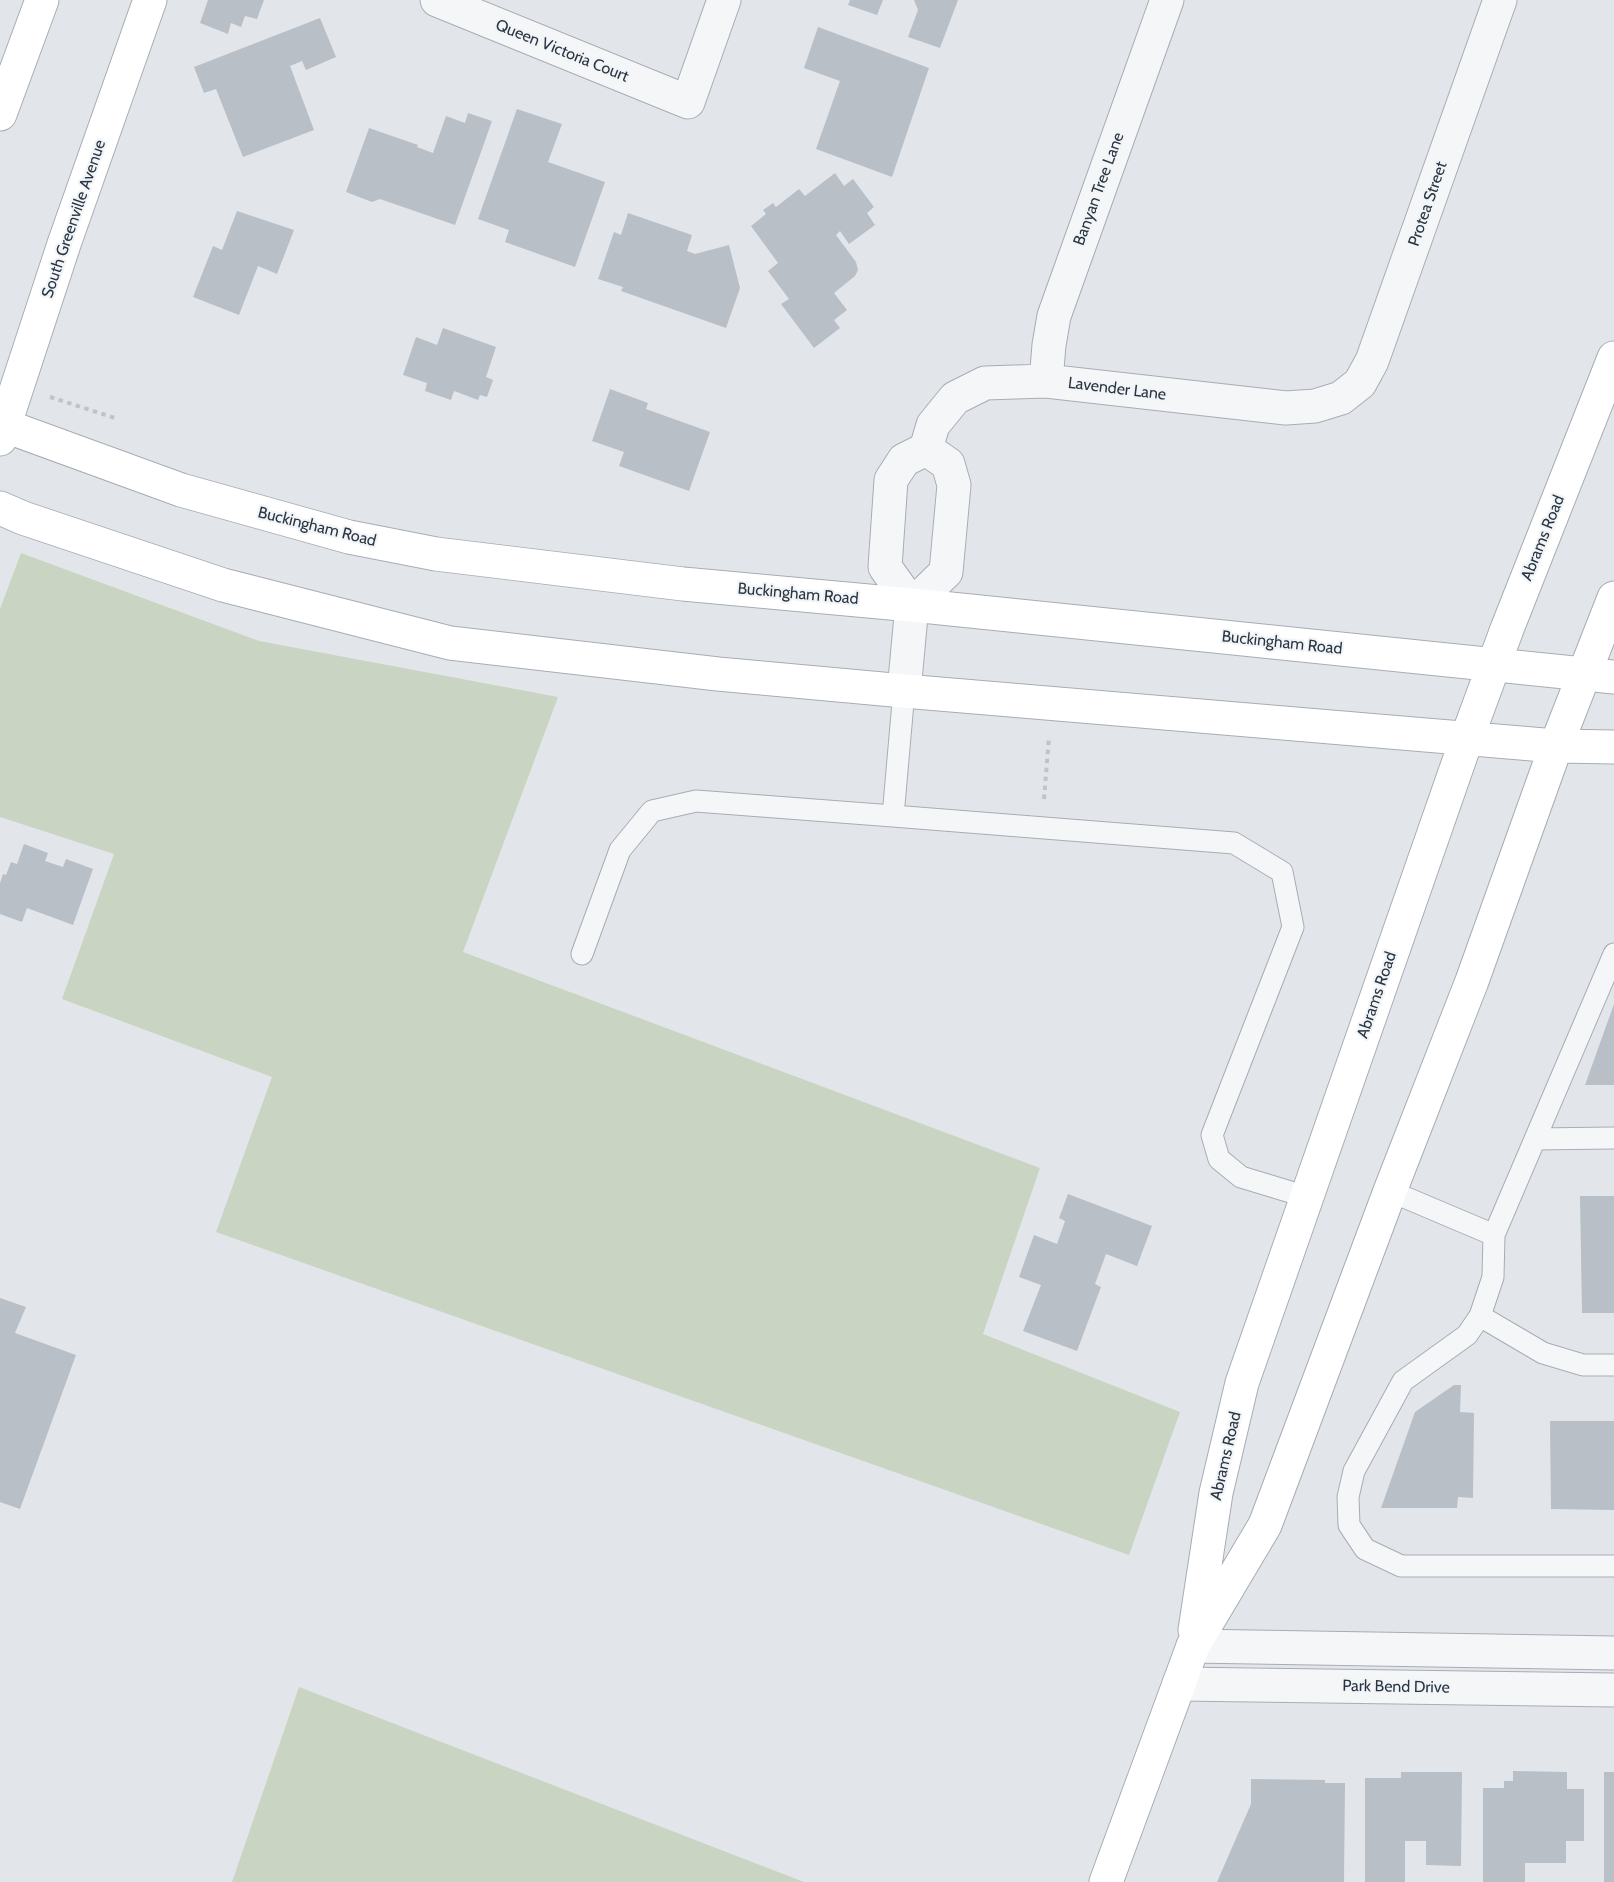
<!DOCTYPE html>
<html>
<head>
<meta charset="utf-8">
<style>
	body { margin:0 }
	canvas { display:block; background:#e2e6ea }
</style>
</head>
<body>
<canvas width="1614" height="1882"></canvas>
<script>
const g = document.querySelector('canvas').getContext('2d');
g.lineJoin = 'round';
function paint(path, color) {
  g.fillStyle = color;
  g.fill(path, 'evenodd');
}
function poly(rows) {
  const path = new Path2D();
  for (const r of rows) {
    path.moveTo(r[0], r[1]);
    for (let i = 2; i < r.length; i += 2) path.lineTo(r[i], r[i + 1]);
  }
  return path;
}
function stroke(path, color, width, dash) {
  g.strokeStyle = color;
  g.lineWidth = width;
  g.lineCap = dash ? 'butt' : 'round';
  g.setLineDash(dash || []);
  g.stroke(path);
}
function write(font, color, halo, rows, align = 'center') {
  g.font = font + ' Cabin,sans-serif';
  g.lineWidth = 4.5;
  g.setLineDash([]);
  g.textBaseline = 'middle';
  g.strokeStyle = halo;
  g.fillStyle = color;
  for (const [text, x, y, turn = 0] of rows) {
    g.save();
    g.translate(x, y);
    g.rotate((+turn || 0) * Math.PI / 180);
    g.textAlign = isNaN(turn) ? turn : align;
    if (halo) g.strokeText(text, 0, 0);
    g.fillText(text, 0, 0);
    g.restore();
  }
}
paint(poly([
	[21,553,259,641,558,697,463,952,1040,1168,983,1334,1180,1412,1129,1555,216,1232,272,1077,62,999,114,854,0,817,0,609],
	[299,1687,804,1882,232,1882]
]), '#c9d4c3');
paint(poly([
	[208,0,264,0,257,19,245,16,241,27,231,23,228,34,200,23],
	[850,0,883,0,877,15,848,5],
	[914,0,958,0,940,48,908,37,918,10],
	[320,18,336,57,306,70,302,61,290,66,314,130,243,157,216,89,204,93,194,67],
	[818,27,929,68,892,177,816,149,840,81,804,68],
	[517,109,562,124,548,162,605,182,575,267,505,242,509,230,478,219],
	[468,113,492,121,455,225,380,199,372,202,346,192,369,128,418,145,417,147,433,153,446,116,465,123],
	[835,173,844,186,853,179,874,207,867,213,875,225,849,244,840,231,836,235,856,262,858,270,855,276,834,293,847,310,834,320,840,328,814,348,781,304,789,299,768,271,778,263,751,226,766,214,763,210,773,203,776,207,799,189,805,196],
	[237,211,294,230,277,274,258,266,239,315,193,297,213,246,222,250],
	[628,213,692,235,687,251,695,254,729,245,740,288,726,328,621,291,623,287,598,279,614,232,621,235],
	[443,328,496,347,486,377,493,380,487,397,480,395,478,400,454,391,451,400,425,391,427,383,403,375,416,337,437,345],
	[610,389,648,403,646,409,710,432,689,491,619,466,624,452,592,441],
	[24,844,48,853,45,861,63,867,66,859,93,869,73,925,27,908,22,922,0,914,0,883,3,874,6,875,11,862,17,864],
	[1614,1004,1614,1085,1585,1085],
	[1068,1194,1152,1226,1137,1266,1106,1254,1095,1284,1101,1287,1077,1351,1023,1331,1041,1285,1019,1277,1034,1235,1057,1244,1065,1221,1059,1218],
	[1580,1196,1614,1196,1614,1313,1582,1313],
	[0,1298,26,1307,15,1333,76,1355,20,1509,0,1502],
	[1454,1385,1461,1385,1460,1412,1474,1413,1473,1498,1458,1497,1457,1508,1381,1508,1415,1412],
	[1550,1421,1614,1421,1614,1510,1551,1509],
	[1513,1771,1567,1772,1567,1789,1584,1789,1584,1841,1566,1841,1566,1863,1525,1863,1525,1882,1483,1882,1483,1788,1504,1788,1504,1781,1513,1781],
	[1401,1772,1462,1772,1461,1866,1426,1865,1426,1841,1405,1841,1405,1882,1365,1882,1365,1778,1401,1778],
	[1604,1772,1614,1772,1614,1882,1604,1882],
	[1251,1779,1325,1780,1325,1783,1345,1783,1344,1882,1217,1882,1251,1804]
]), '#b9bfc7');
const lane = poly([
	[893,816,1234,843,1282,872,1293,927,1212,1135,1219,1159,1241,1177,1307,1197],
	[582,954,620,850,652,811,696,801,893,816,904,691],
	[1614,954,1494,1235,1493,1277,1480,1316,1467,1335,1403,1381,1354,1471,1348,1497,1349,1525,1365,1549,1401,1566,1614,1566],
	[1535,1139,1614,1138],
	[1390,1191,1494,1235],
	[1480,1316,1543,1353,1583,1365,1614,1365]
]);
const street = poly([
	[437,0,688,102,724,0],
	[1046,381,1049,345,1054,316,1167,0],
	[912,605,885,567,891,480,904,460,926,449,933,425,955,398,985,383,1046,381,1286,408,1315,406,1341,398,1360,383,1372,361,1500,0],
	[912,605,946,572,954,485,948,464,926,449],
	[904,691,912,605],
	[1193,1646,1614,1653],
	[1179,1684,1614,1690]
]);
const secondary = poly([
	[0,114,42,0],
	[0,424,181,490,349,537,436,554,683,584,912,605,1614,677],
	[0,439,64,244,150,0],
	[0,508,23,518,223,585,450,643,718,674,904,691,1556,746,1614,747],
	[1195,1630,1216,1493,1242,1383,1467,738,1507,629,1614,358],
	[1106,1882,1193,1646,1265,1525,1390,1191,1472,981,1556,746,1614,598]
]);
stroke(lane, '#a7adb4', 23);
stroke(street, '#a7adb4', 35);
stroke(secondary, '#a7adb4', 35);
stroke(poly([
	[50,397,118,419],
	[1044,799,1049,737]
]), '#c0c4c9', 4, [4.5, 4.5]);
stroke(lane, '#f5f6f8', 21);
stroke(street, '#f5f6f8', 33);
stroke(secondary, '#fff', 33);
write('16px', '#2a3542', '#f2f5f7', [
	["Queen Victoria Court",562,51,22],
	["Banyan Tree Lane",1099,189,-70],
	["Protea Street",1428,204,-71],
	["South Greenville Avenue",74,219,-71],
	["Lavender Lane",1117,389,7],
	["Buckingham Road",317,527,14],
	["Abrams Road",1543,538,-68],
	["Buckingham Road",798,594,5],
	["Buckingham Road",1282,643,6],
	["Abrams Road",1377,995,-71],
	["Abrams Road",1226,1456,-77],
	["Park Bend Drive",1396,1687,1]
]);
</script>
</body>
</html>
